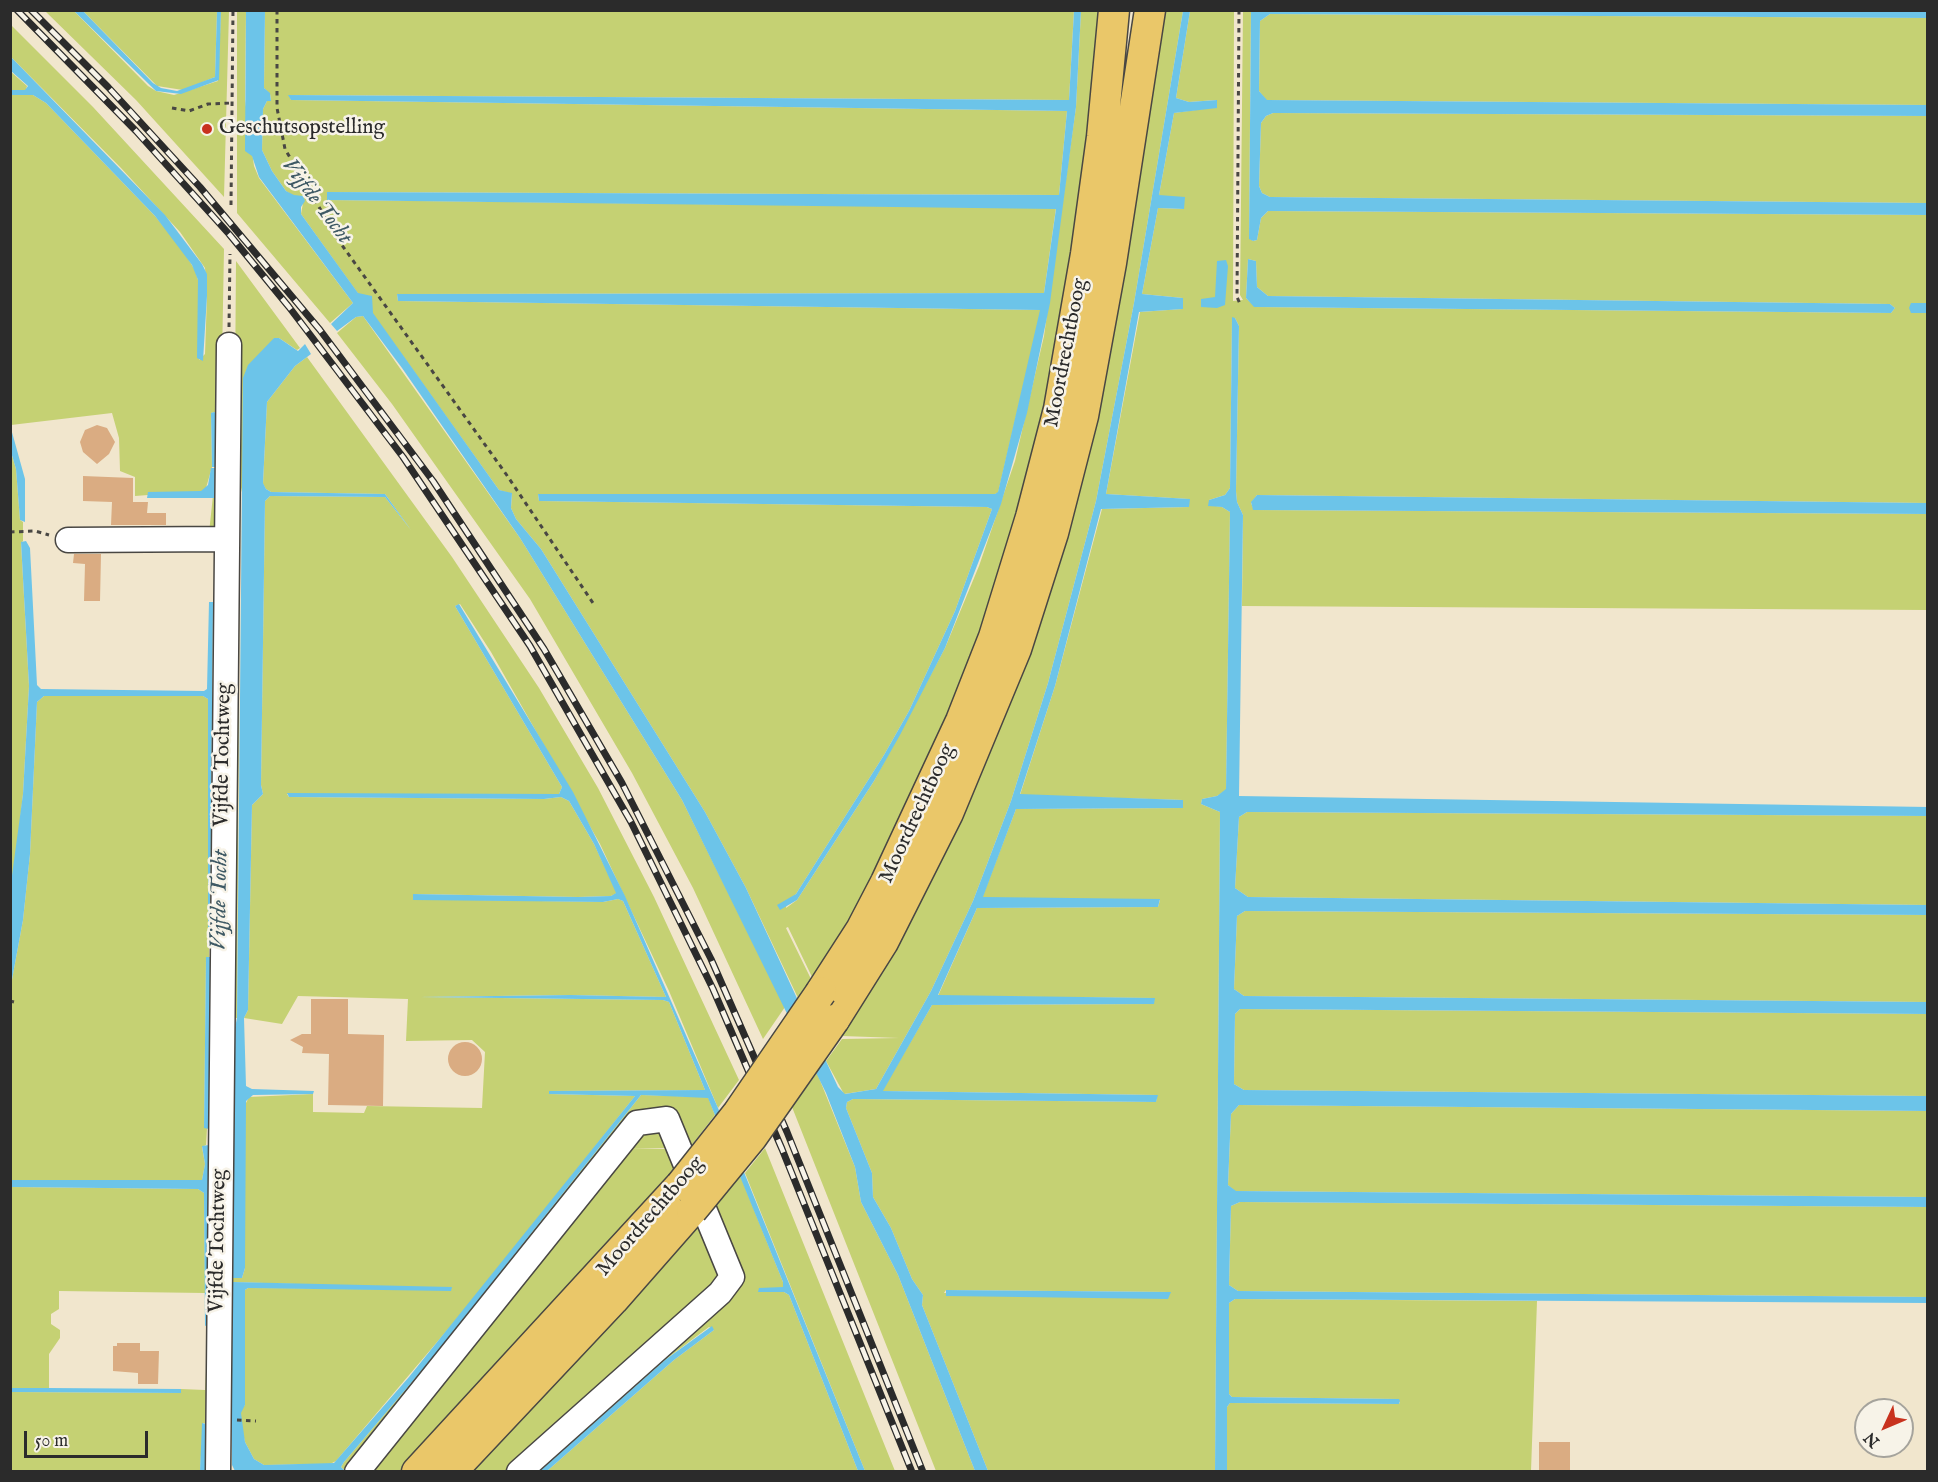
<!DOCTYPE html>
<html>
<head>
<meta charset="utf-8">
<style>
	body { margin:0 }
	#map { position:relative; width:1938px; height:1482px; overflow:hidden; background:#f1e6cd; font-family:"IM FELL English",serif }
	canvas { display:block }
	.frame { position:absolute; inset:0; border:12px solid #2b2b2b; pointer-events:none }
	.north { position:absolute; left:1854px; top:1398px; width:60px; height:60px; box-sizing:border-box; background:#f7f3e8; border:2px solid #a5a39c; border-radius:50%; rotate:226deg; font-size:16px; font-weight:700; line-height:24px; text-align:center; color:#2b2b2b }
	.north::after { content:''; display:block; margin:auto; width:21px; height:27px; background:#c8321e; clip-path:polygon(50% 0,100% 100%,50% 72%,0 100%) }
	.scale { position:absolute; left:24px; top:1431px; width:124px; height:27px; box-sizing:border-box; border:3px solid #2b2b2b; border-top:0; padding-left:8px; font-size:18px; line-height:21px; white-space:nowrap; color:#2b2b2b; -webkit-text-stroke:4px #f7f3e8; paint-order:stroke }
</style>
</head>
<body>
<div id="map">
<canvas width="1938" height="1482"></canvas>
<div class="frame"></div>
<div class="north">N</div>
<div class="scale">50 m</div>
</div>
<script>
const g = document.querySelector('canvas').getContext('2d');
g.lineJoin = 'round';
function paint(path, color) {
  g.fillStyle = color;
  g.fill(path, 'evenodd');
}
function poly(rows) {
  const path = new Path2D();
  for (const r of rows) {
    if (r.length === 3) {
      path.moveTo(r[0] + r[2], r[1]);
      path.arc(r[0], r[1], r[2], 0, 2 * Math.PI);
      continue;
    }
    path.moveTo(r[0], r[1]);
    for (let i = 2; i < r.length; i += 2) path.lineTo(r[i], r[i + 1]);
  }
  return path;
}
function stroke(path, color, width, dash) {
  g.strokeStyle = color;
  g.lineWidth = width;
  g.lineCap = dash ? 'butt' : 'round';
  g.setLineDash(dash || []);
  g.stroke(path);
}
function write(font, color, halo, rows, align = 'center') {
  g.font = font + ' "IM FELL English",serif';
  g.lineWidth = 5;
  g.setLineDash([]);
  g.textBaseline = 'middle';
  g.strokeStyle = halo;
  g.fillStyle = color;
  for (const [text, x, y, turn = 0] of rows) {
    g.save();
    g.translate(x, y);
    g.rotate((+turn || 0) * Math.PI / 180);
    g.textAlign = isNaN(turn) ? turn : align;
    if (halo) g.strokeText(text, 0, 0);
    g.fillText(text, 0, 0);
    g.restore();
  }
}
paint(poly([
	[1074,10,1069,100,289,95,291,100,1067,111,1059,195,327,192,328,200,1056,208,1044,293,397,294,398,301,1041,310,998,493,995,494,538,494,539,501,987,507,992,509,955,611,909,711,884,755,796,894,787,901,786,908,797,900,874,781,945,648,979,566,1015,461,1044,336,1076,107,1081,11,1104,11,1064,325,1021,519,928,774,827,965,818,969,812,977,788,927,786,928,811,979,798,998,746,888,705,812,541,549,516,519,511,508,512,494,499,490,301,214,303,203,286,191,272,171,262,150,263,109,267,101,271,100,270,94,264,88,265,11],
	[45,11,74,11,148,86,156,91,174,95,218,81,221,11,229,11,224,197,136,100],
	[83,11,217,11,215,77,183,90,157,86],
	[237,11,246,11,245,100,254,166,259,178,353,303,330,323,237,213],
	[1160,11,1183,11,1134,303,1096,501,1048,683,1011,801,973,901,931,991,876,1089,844,1094,826,1061,842,1039,899,1038,842,1036,931,869],
	[1190,11,1234,11,1233,301,1243,300,1240,295,1243,11,1251,11,1249,238,1253,241,1257,240,1261,218,1268,211,1927,215,1927,303,1912,303,1911,313,1927,313,1927,503,1257,495,1251,503,1254,510,1927,514,1927,610,1242,606,1243,515,1237,502,1236,491,1239,326,1235,318,1232,318,1230,488,1225,495,1209,500,1209,505,1222,507,1230,512,1226,790,1217,796,1202,799,1201,804,1220,812,1215,1471,988,1471,922,1305,923,1295,912,1279,891,1228,873,1197,872,1173,846,1108,847,1102,853,1099,1156,1102,1157,1095,882,1091,932,1005,1153,1004,1154,998,938,996,977,908,1158,907,1160,900,982,898,1016,809,1183,808,1183,800,1020,795,1055,686,1102,509,1189,507,1189,499,1106,494,1140,312,1182,309,1183,298,1142,294,1158,208,1184,209,1159,195,1174,113,1217,107,1216,100,1189,102,1176,98],
	[1248,259,1256,261,1257,287,1268,296,1890,304,1895,308,1891,313,1255,307,1246,298],
	[946,1290,1170,1292,944,1293],
	[1270,14,1927,18,1927,105,1266,100,1259,91,1260,21],
	[10,24,93,107,224,249,219,528,209,533,216,467,215,412,211,413,212,467,206,488,201,492,148,492,148,495,135,496,135,477,120,471,119,438,112,413,11,425,11,95,33,95,46,103,155,216,182,249,195,270,198,280,199,360,205,354,207,296,205,268,180,232,121,168,11,57],
	[10,71,27,86,26,90,11,90],
	[1273,113,1927,116,1927,203,1270,197,1262,193,1259,186,1261,123,1266,116],
	[236,261,300,348,297,350,279,338,274,338,240,497,237,1018,230,1018],
	[363,316,520,538,682,800,785,1007,763,1039,693,888,632,773,530,599,392,404,337,333,356,317],
	[307,357,452,557,539,688,598,788,654,897,739,1080,718,1108,669,991,600,844,491,652,460,604,455,606,562,787,559,794,287,794,289,797,544,799,561,797,569,801,594,844,617,893,611,896,578,897,413,894,413,899,603,902,618,899,623,901,666,997,571,995,420,997,663,1000,669,1002,705,1090,549,1091,549,1094,635,1096,477,1295,336,1461,330,1464,264,1465,254,1459,245,1442,238,1413,245,1405,244,1326,245,1290,248,1288,452,1289,233,1282,232,1413,225,1412,230,1031,235,1032,234,1278,242,1278,245,1268,245,1105,249,1097,313,1094,313,1112,364,1113,367,1106,482,1108,485,1052,472,1040,406,1041,408,999,298,996,282,1024,244,1018,248,1010,252,805,263,794,261,785,265,501,270,496,385,497,411,530,385,494,271,492,266,489,263,484,267,402,295,366],
	[11,452,16,469,20,520,23,522,23,541,21,543,29,686,23,794,11,901],
	[44,696,203,696,208,699,209,957,206,958,204,1128,207,1128,206,1145,202,1147,205,1164,202,1180,11,1180,11,985,23,920,30,854,37,702],
	[1247,812,1927,816,1927,905,1248,897,1235,888,1239,817],
	[1245,911,1927,915,1927,1002,1244,996,1234,989,1237,916],
	[1240,1009,1927,1014,1927,1096,1244,1090,1234,1084,1235,1014],
	[817,1073,855,1167,861,1202,898,1275,975,1471,936,1471,792,1107],
	[641,1095,708,1097,715,1115,687,1151,670,1111,638,1110,359,1462,345,1471,341,1467,344,1462,429,1362],
	[1239,1105,1927,1111,1927,1197,1235,1191,1228,1185,1231,1114],
	[665,1130,669,1148,630,1148,668,1149,674,1164,674,1170,664,1190,403,1471,367,1472,636,1132],
	[765,1148,895,1471,865,1471,745,1173],
	[740,1175,783,1282,784,1292,789,1295,858,1471,547,1471,674,1360,714,1330,709,1327,665,1360,540,1471,528,1472,727,1300,712,1209],
	[11,1187,198,1189,204,1193,205,1293,59,1291,59,1309,51,1314,51,1324,60,1330,60,1338,49,1354,49,1388,11,1388],
	[1240,1202,1927,1207,1927,1297,1238,1291,1229,1285,1231,1206],
	[703,1221,720,1278,510,1471,465,1472,689,1230],
	[1235,1299,1537,1301,1531,1471,1227,1472,1227,1407,1230,1403,1399,1404,1400,1402,1398,1399,1232,1397,1229,1394,1229,1303],
	[207,1352,214,1352,211,1471,206,1471,206,1424,203,1423,200,1471,11,1472,11,1392,181,1393,181,1389,205,1390]
]), '#c5d173');
paint(poly([
	[74,11,83,11,153,83,161,88,177,91,215,77,217,11,221,11,219,80,181,94,156,91],
	[246,11,265,11,264,88,270,93,271,101,267,101,263,109,262,150,272,171,286,191,294,195,303,196,305,201,301,207,301,214,358,293,372,296,373,313,499,490,512,493,511,508,516,519,541,549,705,812,746,888,838,1087,845,1094,876,1089,931,991,973,901,1011,801,1048,683,1096,501,1134,303,1183,11,1190,11,1176,98,1189,102,1217,100,1217,108,1174,113,1159,195,1185,197,1184,209,1158,208,1142,294,1183,298,1183,309,1139,312,1106,494,1190,499,1189,507,1101,509,1055,686,1020,794,1183,800,1183,808,1016,809,983,897,1160,899,1158,907,977,908,938,995,1155,998,1154,1004,932,1005,883,1091,1158,1095,1156,1102,853,1099,847,1102,846,1108,872,1173,873,1197,891,1228,912,1279,923,1295,922,1305,988,1471,975,1471,898,1275,861,1202,855,1167,826,1093,682,800,520,538,402,368,363,316,356,317,337,331,331,324,353,303,259,177,252,156,245,151],
	[1074,11,1081,11,1076,107,1050,303,1027,413,1001,504,945,648,900,735,874,781,797,900,780,910,777,905,796,894,884,755,909,711,955,611,992,509,987,507,539,501,538,494,995,494,998,492,1040,310,398,301,397,294,1044,293,1056,209,327,200,327,192,1059,195,1067,111,291,100,288,95,1069,100],
	[1251,11,1927,11,1927,18,1270,14,1260,21,1259,91,1267,100,1927,105,1927,116,1273,113,1266,116,1261,123,1259,186,1262,193,1270,197,1927,203,1927,215,1268,211,1261,218,1257,240,1253,241,1249,239],
	[11,57,165,215,202,264,207,274,207,296,203,361,197,358,198,280,192,265,155,216,46,103,33,95,11,95,11,90,25,90,28,86,11,71],
	[1248,259,1256,261,1257,287,1268,296,1890,304,1895,308,1891,313,1254,307,1246,298],
	[1226,260,1228,266,1225,305,1217,308,1201,307,1201,299,1215,297,1217,261],
	[1911,303,1927,303,1927,313,1911,313,1909,308],
	[1232,317,1235,318,1239,326,1236,491,1237,502,1243,515,1239,796,1928,807,1927,816,1247,812,1239,817,1235,888,1248,897,1927,905,1928,915,1245,911,1237,916,1234,989,1244,996,1927,1002,1928,1014,1240,1009,1235,1014,1234,1084,1244,1090,1927,1096,1928,1111,1239,1105,1231,1114,1228,1185,1236,1191,1927,1197,1928,1207,1240,1202,1231,1206,1229,1285,1238,1291,1927,1297,1927,1303,1235,1299,1229,1303,1229,1394,1232,1397,1399,1399,1400,1401,1399,1404,1230,1403,1227,1407,1227,1471,1215,1471,1220,812,1201,804,1202,799,1217,796,1226,789,1230,512,1222,507,1208,506,1209,500,1225,495,1230,488],
	[274,338,279,338,298,351,305,344,311,354,295,366,267,402,263,483,266,489,271,492,385,494,411,530,385,497,270,496,265,501,261,785,263,794,252,805,248,1010,244,1018,246,1086,252,1089,314,1091,313,1094,253,1095,246,1101,245,1268,242,1278,233,1278,233,1037,237,1018,243,378,248,365],
	[214,412,216,413,216,467,212,467,211,413],
	[10,425,25,479,25,522,20,520,16,469,11,452],
	[211,468,216,468,215,498,147,498,148,492,201,491,208,485],
	[1257,495,1927,503,1928,514,1253,510,1251,502],
	[26,541,30,548,37,685,41,689,204,691,207,689,209,602,213,602,210,933,208,932,208,699,203,696,44,696,37,702,30,854,23,920,11,985,11,883,23,794,29,686,21,542],
	[459,604,573,792,625,896,718,1108,865,1471,858,1471,789,1295,784,1292,758,1292,759,1288,783,1287,783,1282,708,1098,641,1095,429,1362,344,1462,341,1467,345,1471,235,1471,232,1465,231,1328,233,1282,452,1287,451,1291,248,1288,245,1290,245,1405,241,1413,245,1442,254,1459,264,1465,334,1463,409,1377,635,1096,549,1094,549,1091,705,1090,669,1002,663,1000,420,997,571,995,666,997,623,901,618,899,603,902,413,900,413,894,578,897,611,896,616,893,594,844,569,801,561,797,544,799,289,797,287,793,559,794,562,787,455,606],
	[206,957,211,957,209,1129,204,1128],
	[209,1145,207,1325,205,1326,204,1193,198,1189,11,1187,11,1180,202,1180,205,1164,202,1146],
	[946,1290,1171,1292,1168,1299,946,1296],
	[712,1326,714,1330,674,1360,547,1471,540,1471,665,1360],
	[11,1388,49,1388,181,1389,181,1393,11,1392],
	[202,1423,206,1424,206,1471,200,1471]
]), '#6cc4e9');
paint(poly([
	[97,425,107,428,115,442,109,454,97,464,83,452,80,442,85,430],
	[83,476,133,478,133,502,148,502,147,513,166,513,166,525,111,525,112,502,83,501],
	[74,554,101,554,100,601,84,601,85,564,73,563],
	[311,999,348,999,348,1034,384,1035,383,1106,328,1105,329,1054,302,1053,303,1047,290,1040,302,1034,311,1034],
	[465,1059,17],
	[117,1343,140,1343,140,1351,159,1351,158,1384,138,1384,138,1373,113,1371,113,1346,117,1346],
	[1539,1442,1570,1442,1570,1472,1539,1472]
]), '#daac82');
const minor = poly([
	[68,540,226,539],
	[218,1472,229,345],
	[357,1472,637,1123,667,1119,732,1277,720,1293,519,1472]
]);
const major = poly([
	[821,992,861,930,886,882,961,721,994,637,1031,517,1059,409,1086,254,1102,137,1114,10],
	[834,1020,883,942,948,813,1016,649,1053,533,1083,416,1111,263,1150,10],
	[417,1472,681,1185],
	[451,1472,613,1300,692,1210]
]);
stroke(minor, '#494743', 27);
stroke(major, '#494743', 33);
stroke(poly([
	[277,10,277,108,285,149,339,241,506,474,593,603],
	[1239,10,1237,297,1241,306],
	[172,108,189,111,208,104,232,103],
	[231,205,233,10],
	[229,327,230,254],
	[10,532,35,531,49,535],
	[10,1001,14,1002],
	[237,1420,256,1421]
]), '#494743', 3, [4.5, 4.5]);
stroke(minor, '#fff', 24);
stroke(major, '#eac769', 30);
const rail = poly([
	[17,10,136,131,229,234,289,307,403,457,530,646,631,822,713,989,782,1149,912,1472],
	[31,10,108,87,200,187,320,330,433,481,544,649,622,783,711,959,787,1132,923,1472]
]);
stroke(rail, '#2b2b2b', 7);
stroke(rail, '#f7f3e8', 4.5, [14]);
const majorBridge = poly([
	[681,1185,738,1113,821,992],
	[692,1210,752,1137,834,1020]
]);
stroke(majorBridge, '#494743', 33, []);
stroke(majorBridge, '#eac769', 30);
for (const [x, y, r, color] of [
	[207,129,6,"#c8321e"]
]) {
  const dot = new Path2D();
  dot.arc(x, y, r, 0, 2 * Math.PI);
  g.fillStyle = color;
  g.fill(dot);
  stroke(dot, '#f7f3e8', 2);
}
write('21px', '#2b2b2b', '#f7f3e8', [
	["Geschutsopstelling",219,129]
], 'left');
write('21px', '#2b2b2b', '#f7f3e8', [
	["Moordrechtboog",1067,353,-79],
	["Vijfde Tochtweg",224,755,-89],
	["Moordrechtboog",918,814,-65],
	["Moordrechtboog",651,1217,-49],
	["Vijfde Tochtweg",219,1241,-89]
]);
write('italic 22px', '#3e5964', '#f7f3e8', [
	["Vijfde Tocht",316,202,53],
	["Vijfde Tocht",221,900,-89]
]);
</script>
</body>
</html>
